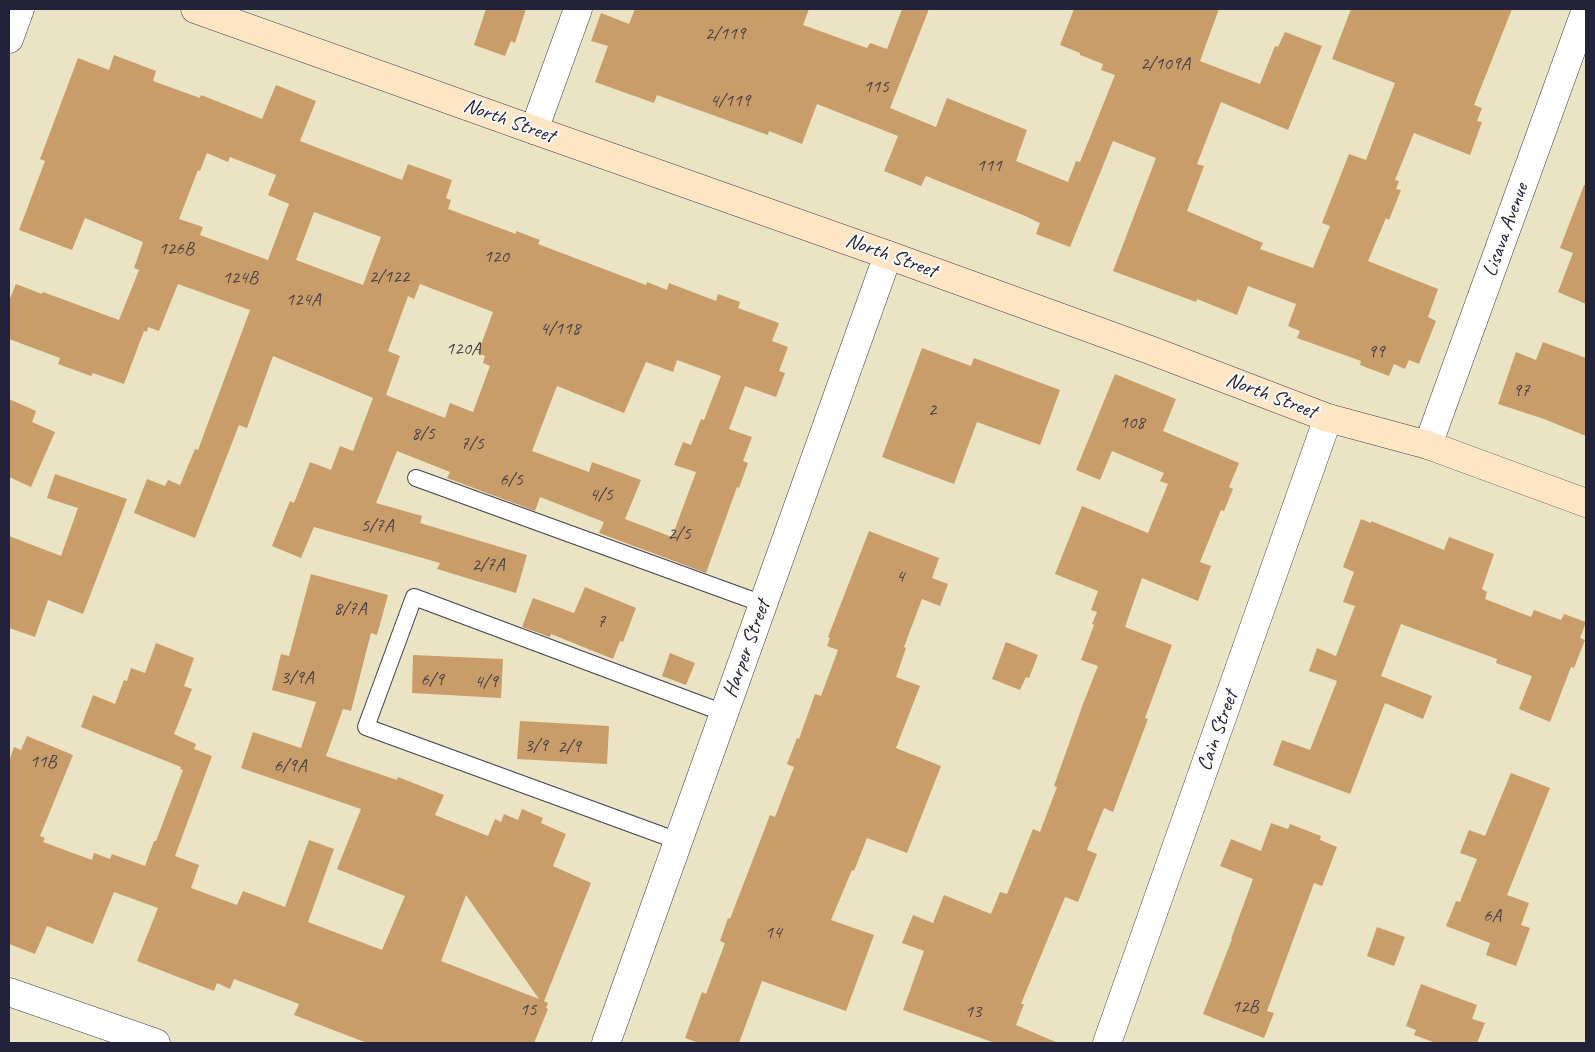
<!DOCTYPE html>
<html>
<head>
<meta charset="utf-8">
<style>
	body { margin:0 }
	#map { position:relative; width:1595px; height:1052px; overflow:hidden; background:#ebe4c4; font-family:Caveat,sans-serif }
	canvas { display:block }
	.frame { position:absolute; inset:0; border:10px solid #22223b; pointer-events:none }
</style>
</head>
<body>
<div id="map">
<canvas width="1595" height="1052"></canvas>
<div class="frame"></div>
</div>
<script>
const g = document.querySelector('canvas').getContext('2d');
g.lineJoin = 'round';
function paint(path, color) {
  g.fillStyle = color;
  g.fill(path, 'evenodd');
}
function poly(rows) {
  const path = new Path2D();
  for (const r of rows) {
    path.moveTo(r[0], r[1]);
    for (let i = 2; i < r.length; i += 2) path.lineTo(r[i], r[i + 1]);
  }
  return path;
}
function stroke(path, color, width, dash) {
  g.strokeStyle = color;
  g.lineWidth = width;
  g.lineCap = dash ? 'butt' : 'round';
  g.setLineDash(dash || []);
  g.stroke(path);
}
function write(font, color, halo, rows, align = 'center') {
  g.font = font + ' Caveat,sans-serif';
  g.lineWidth = 4;
  g.setLineDash([]);
  g.textBaseline = 'middle';
  g.strokeStyle = halo;
  g.fillStyle = color;
  for (const [text, x, y, turn = 0] of rows) {
    g.save();
    g.translate(x, y);
    g.rotate((+turn || 0) * Math.PI / 180);
    g.textAlign = isNaN(turn) ? turn : align;
    if (halo) g.strokeText(text, 0, 0);
    g.fillText(text, 0, 0);
    g.restore();
  }
}
paint(poly([
	[486,9,526,9,515,43,511,41,505,56,474,45],
	[635,9,809,9,803,25,867,48,870,43,887,49,902,9,929,9,890,108,936,127,947,98,1027,130,1016,161,1068,182,1076,161,1080,162,1115,75,1101,70,1103,64,1080,55,1080,53,1060,45,1074,9,1219,9,1200,61,1260,84,1275,46,1278,47,1285,32,1322,46,1288,130,1221,102,1197,164,1204,166,1187,211,1263,243,1260,249,1313,268,1330,226,1322,223,1349,154,1366,160,1395,83,1332,59,1351,9,1512,9,1474,105,1482,108,1477,121,1482,122,1470,155,1414,133,1395,180,1399,181,1396,189,1401,190,1389,220,1386,218,1368,261,1438,289,1428,317,1436,321,1419,364,1409,360,1405,369,1394,364,1389,376,1360,365,1361,361,1297,338,1300,331,1288,326,1296,304,1248,286,1237,315,1197,299,1196,302,1113,271,1156,158,1113,141,1070,247,1036,234,1040,223,1023,215,926,176,921,186,884,171,898,136,817,104,802,144,769,131,768,135,657,95,654,103,595,82,608,46,591,41,601,13,629,24],
	[114,55,156,71,153,81,200,98,201,95,262,119,276,85,316,101,300,141,402,180,408,164,452,180,446,198,451,200,448,209,516,234,516,231,540,240,538,244,646,285,647,282,667,290,669,283,716,301,718,294,740,302,738,308,779,323,772,341,788,347,779,371,785,373,776,397,745,386,729,429,752,437,743,461,748,463,739,488,737,487,706,573,599,533,604,522,540,497,535,511,447,478,450,472,397,451,376,503,422,516,420,523,527,555,516,593,437,569,440,563,314,527,301,558,272,546,290,501,294,503,310,462,331,470,340,446,353,451,373,398,273,356,247,428,239,425,195,538,134,513,147,479,165,486,168,480,180,485,195,449,198,450,250,310,178,284,159,331,148,327,147,332,144,331,124,384,93,373,91,376,58,364,60,358,9,339,9,301,16,284,42,294,43,292,119,320,139,270,134,268,143,242,85,218,72,250,19,230,45,161,40,159,78,58,109,70],
	[207,153,228,162,230,157,276,175,268,195,289,204,268,260,200,235,203,227,179,219,198,170,200,171],
	[314,212,381,237,363,285,296,260],
	[420,284,493,312,478,353,485,356,483,363,490,366,473,412,450,403,445,418,386,395,400,356,388,351,408,296,414,299],
	[677,360,721,376,704,420,701,419,691,445,683,442,674,465,696,472,672,537,625,519,641,480,592,462,589,472,532,451,557,386,624,413,646,362,673,372],
	[1584,185,1586,185,1586,304,1558,292,1573,253,1560,248],
	[1543,342,1586,358,1586,436,1544,419,1498,404,1516,352,1536,360],
	[922,348,971,366,974,358,1060,390,1040,445,977,422,954,484,882,457],
	[1115,374,1176,399,1163,431,1239,463,1229,487,1233,489,1224,511,1221,510,1200,562,1211,566,1198,601,1142,578,1125,627,1172,645,1145,718,1148,719,1113,812,1104,808,1087,850,1097,854,1078,902,1065,897,1021,1004,1024,1004,1016,1025,1058,1043,995,1043,903,1010,924,951,902,943,913,915,933,923,944,895,991,914,1000,892,1007,894,1033,829,1040,832,1057,787,1054,786,1083,704,1098,666,1081,660,1094,625,1092,624,1097,612,1091,610,1098,591,1055,574,1082,506,1148,533,1168,484,1160,481,1164,473,1112,451,1100,480,1076,470],
	[9,399,36,411,32,422,55,432,31,487,9,477],
	[55,474,127,499,83,614,48,600,35,637,9,628,9,536,61,556,78,508,47,498],
	[1361,519,1371,523,1371,521,1444,550,1449,537,1494,554,1482,589,1487,592,1485,599,1531,617,1534,610,1561,620,1564,614,1586,622,1580,638,1585,640,1574,668,1571,667,1550,722,1519,709,1532,676,1496,663,1497,659,1401,624,1381,676,1432,696,1423,719,1385,703,1350,794,1273,765,1282,740,1310,750,1337,681,1309,671,1317,648,1336,656,1355,606,1343,602,1354,572,1343,567],
	[869,531,939,558,932,578,948,584,940,606,922,599,904,647,906,648,896,677,920,686,896,748,941,766,907,853,867,838,854,871,852,870,831,920,874,935,846,1011,762,981,739,1043,699,1043,685,1038,702,992,706,994,725,943,720,941,728,918,730,919,770,815,775,817,794,767,787,764,797,738,799,739,815,694,821,696,838,650,827,646,830,638,828,637],
	[311,574,388,595,377,635,371,633,351,711,343,709,326,756,397,780,398,777,444,795,435,815,488,836,495,819,501,822,504,814,518,820,522,809,543,818,541,823,566,834,553,866,591,883,544,1001,548,1003,546,1008,548,1009,534,1043,367,1043,294,1015,299,1004,234,979,230,989,217,983,214,991,137,961,158,908,114,892,93,944,47,926,35,954,9,944,9,761,14,747,21,750,27,736,73,755,40,836,45,838,43,842,92,860,94,853,110,859,112,854,145,866,154,841,156,841,183,770,180,769,181,767,81,727,93,695,115,704,124,680,127,681,131,668,145,673,156,643,194,658,184,686,192,689,174,734,196,744,194,749,212,756,175,856,199,865,191,888,237,905,243,891,285,907,309,840,334,849,308,922,382,950,405,896,337,869,361,809,241,768,253,732,301,748,316,702,272,690,281,654,289,656],
	[466,895,539,999,441,961],
	[585,587,636,608,623,642,620,641,613,659,551,634,550,637,522,627,533,598,574,613],
	[1006,642,1038,655,1029,678,1026,677,1020,690,992,679],
	[670,653,695,663,686,685,662,676],
	[413,655,503,659,501,698,412,693],
	[520,721,609,726,607,764,517,759],
	[1511,773,1550,788,1507,895,1529,903,1521,925,1530,928,1516,966,1486,955,1490,943,1446,926,1456,901,1460,902,1477,859,1460,853,1469,830,1485,836],
	[1271,823,1288,829,1290,824,1321,836,1320,840,1337,847,1322,886,1314,883,1267,1011,1274,1013,1264,1038,1203,1014,1232,939,1231,939,1253,879,1220,866,1231,839,1261,851],
	[1377,927,1405,937,1394,966,1367,956],
	[1421,984,1477,1005,1472,1019,1485,1023,1477,1043,1436,1043,1414,1035,1416,1030,1406,1026]
]), '#c89d6a');
const lane = poly([
	[416,478,763,604],
	[678,841,366,727,414,597,724,713]
]);
const street = poly([
	[9,39,20,9],
	[534,130,578,9],
	[1428,445,1584,15],
	[9,992,156,1043],
	[606,1043,888,255],
	[1107,1043,1328,418]
]);
const secondary = poly([
	[195,9,534,130,888,255,1150,350,1328,418,1428,445,1586,503]
]);
stroke(lane, '#403f50', 18);
stroke(street, '#403f50', 29);
stroke(secondary, '#403f50', 29);
stroke(lane, '#fff', 16);
stroke(street, '#fff', 28);
stroke(secondary, '#fde5c5', 28);
write('19px', '#4c4147', null, [
	["2/119",725,34],
	["2/109A",1165,64],
	["115",876,87],
	["4/119",730,101],
	["111",989,166],
	["126B",176,249],
	["120",496,257],
	["2/122",389,277],
	["124B",240,278],
	["124A",303,300],
	["4/118",560,329],
	["120A",463,349],
	["99",1376,352],
	["97",1521,391],
	["2",932,410],
	["108",1132,423],
	["8/5",423,434],
	["7/5",472,444],
	["6/5",511,480],
	["4/5",601,495],
	["5/7A",377,526],
	["2/5",679,534],
	["2/7A",488,565],
	["4",900,577],
	["8/7A",350,609],
	["7",601,622],
	["3/9A",297,678],
	["6/9",432,680],
	["4/9",486,682],
	["3/9",536,746],
	["2/9",569,747],
	["11B",43,762],
	["6/9A",290,766],
	["6A",1492,916],
	["14",773,933],
	["12B",1245,1007],
	["15",528,1010],
	["13",973,1012]
]);
write('21px', '#22223b', '#fdfcf7', [
	["North Street",509,121,20],
	["Lisava Avenue",1506,230,-70],
	["North Street",891,256,20],
	["North Street",1271,396,21],
	["Harper Street",747,649,-70],
	["Cain Street",1218,731,-70]
]);
</script>
</body>
</html>
